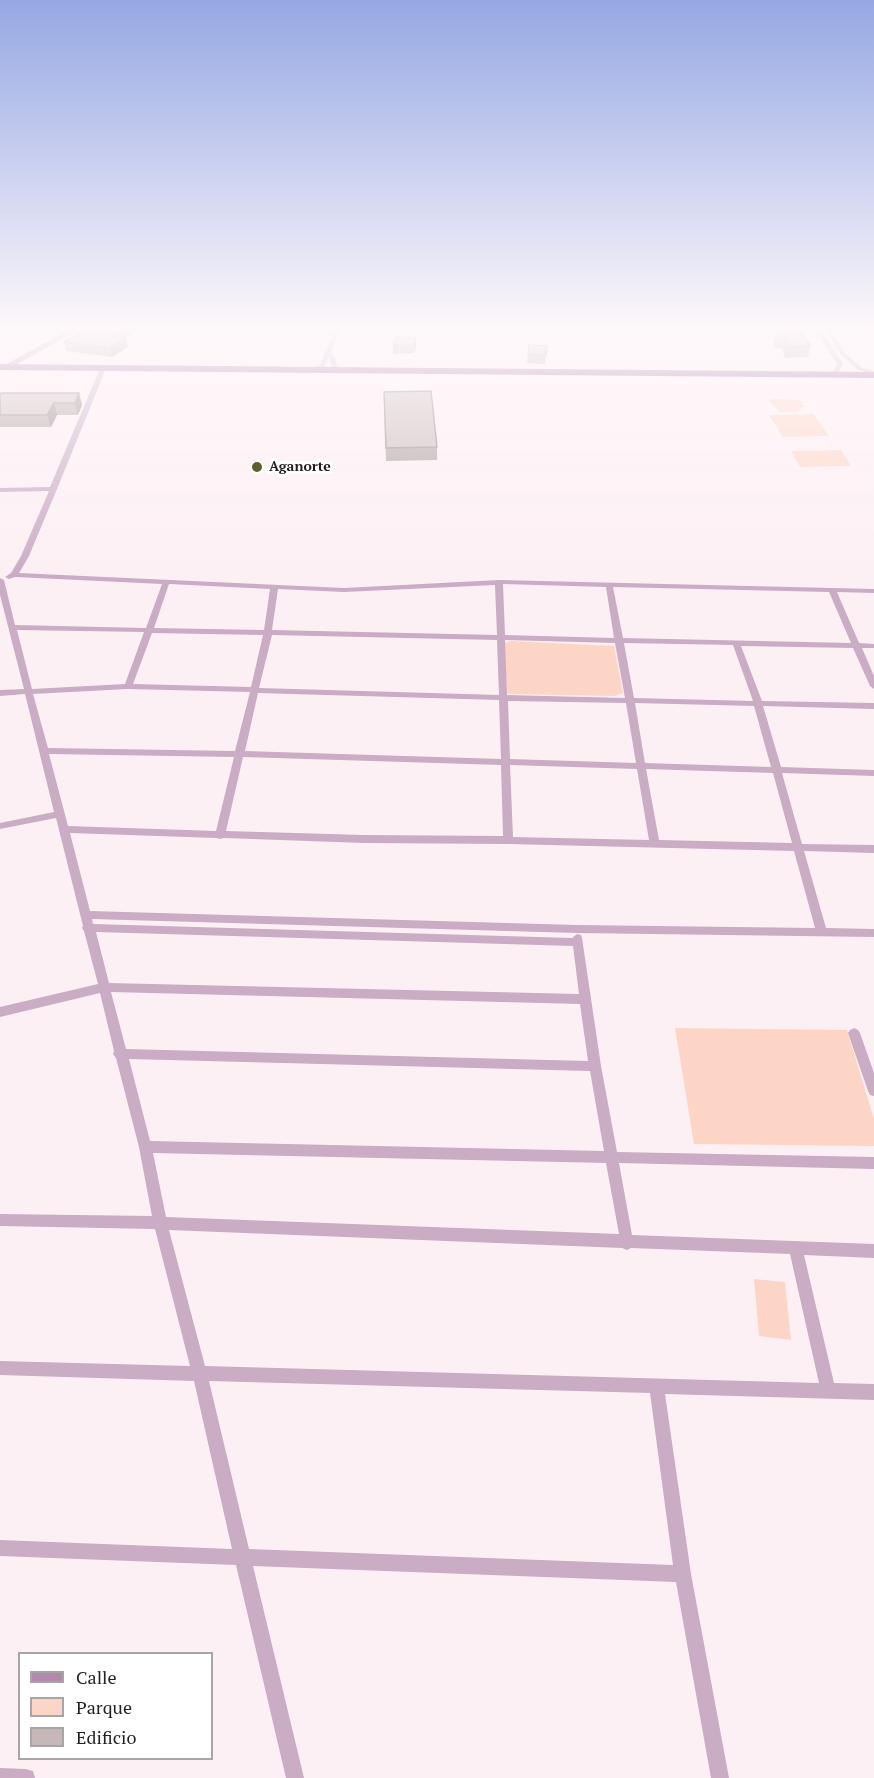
<!DOCTYPE html>
<html>
<head>
<meta charset="utf-8">
<style>
	body { margin:0 }
	#map { position:relative; width:874px; height:1778px; overflow:hidden; background:#fdf0f4; font-family:"PT Serif",serif }
	canvas { display:block }
	.legend { position:absolute; left:18px; top:1652px; width:195px; height:108px; box-sizing:border-box; background:#fff; border:2px solid #a7a5a6; margin:0; padding:8px 10px; list-style:none; font-size:18px; color:#241f20 }
	.legend li { display:flex; align-items:center; gap:12px; height:30px }
	.legend b { width:30px; border:2px solid #a7a5a6 }
</style>
</head>
<body>
<div id="map">
<canvas width="874" height="1778"></canvas>
<ul class="legend">
<li><b style="height:8px;background:#b488ad"></b>Calle</li>
<li><b style="height:16px;background:#fdd5c6"></b>Parque</li>
<li><b style="height:16px;background:#c6b8b8"></b>Edificio</li>
</ul>
</div>
<script>
const g = document.querySelector('canvas').getContext('2d');
g.lineJoin = 'round';
function paint(path, color) {
  g.fillStyle = color;
  g.fill(path, 'evenodd');
}
function poly(rows) {
  const path = new Path2D();
  for (const r of rows) {
    path.moveTo(r[0], r[1]);
    for (let i = 2; i < r.length; i += 2) path.lineTo(r[i], r[i + 1]);
  }
  return path;
}
function stroke(path, color, width, dash) {
  g.strokeStyle = color;
  g.lineWidth = width;
  g.lineCap = dash ? 'butt' : 'round';
  g.setLineDash(dash || []);
  g.stroke(path);
}
function write(font, color, halo, rows, align = 'center') {
  g.font = font + ' "PT Serif",serif';
  g.lineWidth = 6;
  g.setLineDash([]);
  g.textBaseline = 'middle';
  g.strokeStyle = halo;
  g.fillStyle = color;
  for (const [text, x, y, turn = 0] of rows) {
    g.save();
    g.translate(x, y);
    g.rotate((+turn || 0) * Math.PI / 180);
    g.textAlign = isNaN(turn) ? turn : align;
    if (halo) g.strokeText(text, 0, 0);
    g.fillText(text, 0, 0);
    g.restore();
  }
}
paint(poly([
	[774,399,798,400,803,402,802,404,805,406,797,412,780,412,768,400],
	[814,414,829,436,783,437,769,415],
	[841,450,851,466,800,467,791,451],
	[511,641,614,646,623,693,614,696,507,694,504,643],
	[675,1028,847,1030,874,1119,874,1146,694,1144],
	[754,1279,785,1282,791,1340,759,1336]
]), '#fdd5c6');
paint(poly([
	[335,327,341,327,331,352,335,357,337,367,341,371,338,373,332,369,329,356,324,367,309,371,309,369,320,365,335,327],
	[813,327,819,327,843,364,838,373,826,377,823,375,834,371,837,364,813,327],
	[824,327,830,327,846,354,862,368,874,371,874,375,858,370,842,356,824,327],
	[102,369,105,371,57,489,29,556,19,573,344,588,499,580,874,589,874,593,837,592,859,643,874,644,874,648,862,648,874,676,874,689,870,686,853,648,741,646,762,701,874,703,874,709,763,706,781,767,874,770,874,776,782,773,802,844,874,845,874,853,804,851,826,928,874,929,874,937,577,933,92,919,93,924,572,938,577,934,581,935,582,938,601,1066,617,1152,874,1157,874,1169,619,1163,632,1235,874,1244,874,1258,804,1255,834,1383,874,1384,874,1400,665,1394,691,1574,729,1778,711,1778,676,1582,253,1566,304,1778,286,1778,236,1565,0,1556,0,1540,232,1549,194,1381,0,1375,0,1361,190,1366,155,1229,0,1226,0,1214,152,1216,139,1147,116,1058,113,1054,114,1051,100,993,0,1017,0,1007,98,984,84,931,82,928,83,926,56,818,0,829,0,823,54,812,25,694,0,696,0,690,24,689,0,595,0,578,4,580,15,625,146,628,162,584,15,577,9,579,5,577,11,573,21,556,49,491,0,492,0,488,50,487,99,371,102,369],
	[169,584,270,589,264,630,154,628,169,584],
	[503,584,606,587,614,638,505,635,503,584],
	[495,585,497,635,272,630,278,589,344,592,495,585],
	[613,587,829,592,851,643,623,638,613,587],
	[17,630,144,632,125,684,32,689,17,630],
	[152,633,263,635,251,687,133,684,152,633],
	[272,635,497,640,499,695,259,688,272,635],
	[505,640,615,643,625,698,507,695,505,640],
	[624,643,733,645,753,701,634,698,624,643],
	[128,689,250,692,235,751,48,748,33,694,128,689],
	[258,693,499,700,501,759,245,751,258,693],
	[508,701,626,703,636,763,510,759,508,701],
	[635,703,754,706,771,767,645,763,635,703],
	[49,754,234,757,216,831,68,826,49,754],
	[243,757,501,765,503,836,364,835,226,831,243,757],
	[510,765,637,769,649,840,513,837,510,765],
	[646,769,773,773,792,843,659,840,646,769],
	[70,833,216,838,220,839,224,838,364,843,508,844,794,851,815,928,577,925,90,911,70,833],
	[96,932,573,946,579,994,109,983,96,932],
	[111,992,580,1004,588,1061,126,1049,111,992],
	[129,1059,590,1071,604,1151,150,1141,129,1059],
	[153,1153,606,1163,619,1234,166,1217,153,1153],
	[169,1230,622,1248,627,1250,631,1248,790,1254,819,1383,205,1366,169,1230],
	[209,1381,650,1393,673,1565,249,1549,209,1381],
	[854,1028,858,1030,860,1033,874,1073,874,1096,870,1095,868,1091,848,1033,850,1030,854,1028],
	[0,1768,26,1769,33,1771,35,1778,0,1778,0,1768]
]), '#caacc5');
paint(poly([
	[74,327,84,327,8,369,1,367,74,327]
]), '#b488ad');
paint(poly([
	[0,364,874,372,874,378,0,370,0,364]
]), '#94578d');
paint(poly([
	[786,328,810,346,808,357,785,358,782,349,773,347,775,335],
	[141,329,125,338,126,338,128,347,112,357,66,351,64,342],
	[416,338,416,347,414,353,393,354,393,345],
	[529,345,547,346,545,364,527,363],
	[384,392,437,447,437,460,386,461],
	[79,393,82,405,78,415,57,415,51,427,0,427,0,395]
]), '#aa9e9e');
paint(poly([
	[127,327,140,327,141,329,115,344,113,336],
	[126,338,128,347,112,357,110,348],
	[416,338,416,347,414,353,414,345],
	[79,393,82,405,78,415,75,403],
	[54,403,57,415,51,427,47,415]
]), '#8b8181');
const building = poly([
	[91,327,127,327,113,336,126,338,110,348,64,342,91,327],
	[786,328,797,328,810,344,810,346,788,347,784,337,775,335,786,328],
	[396,337,416,338,414,345,393,345,396,337],
	[529,345,547,346,546,355,528,355,529,345],
	[431,391,437,447,386,448,384,392,431,391],
	[1,393,79,393,75,403,54,403,47,415,0,415,0,395,1,393]
]);
paint(building, '#c6b8b8');
stroke(building, '#8b8181', 1.5);
const sky = g.createLinearGradient(0, 0, 0, 576);
sky.addColorStop(0, '#96a8e4');
sky.addColorStop(0.57, '#fef8fa');
sky.addColorStop(1, '#fef8fa00');
g.fillStyle = sky;
g.fillRect(0, 0, 874, 576);
for (const [x, y, r, color] of [
	[257,467,6,"#5b602e"]
]) {
  const dot = new Path2D();
  dot.arc(x, y, r, 0, 2 * Math.PI);
  g.fillStyle = color;
  g.fill(dot);
  stroke(dot, '#fff', 2);
}
write('bold 14px', '#241f20', '#fff', [
	["Aganorte",269,467]
], 'left');
</script>
</body>
</html>
